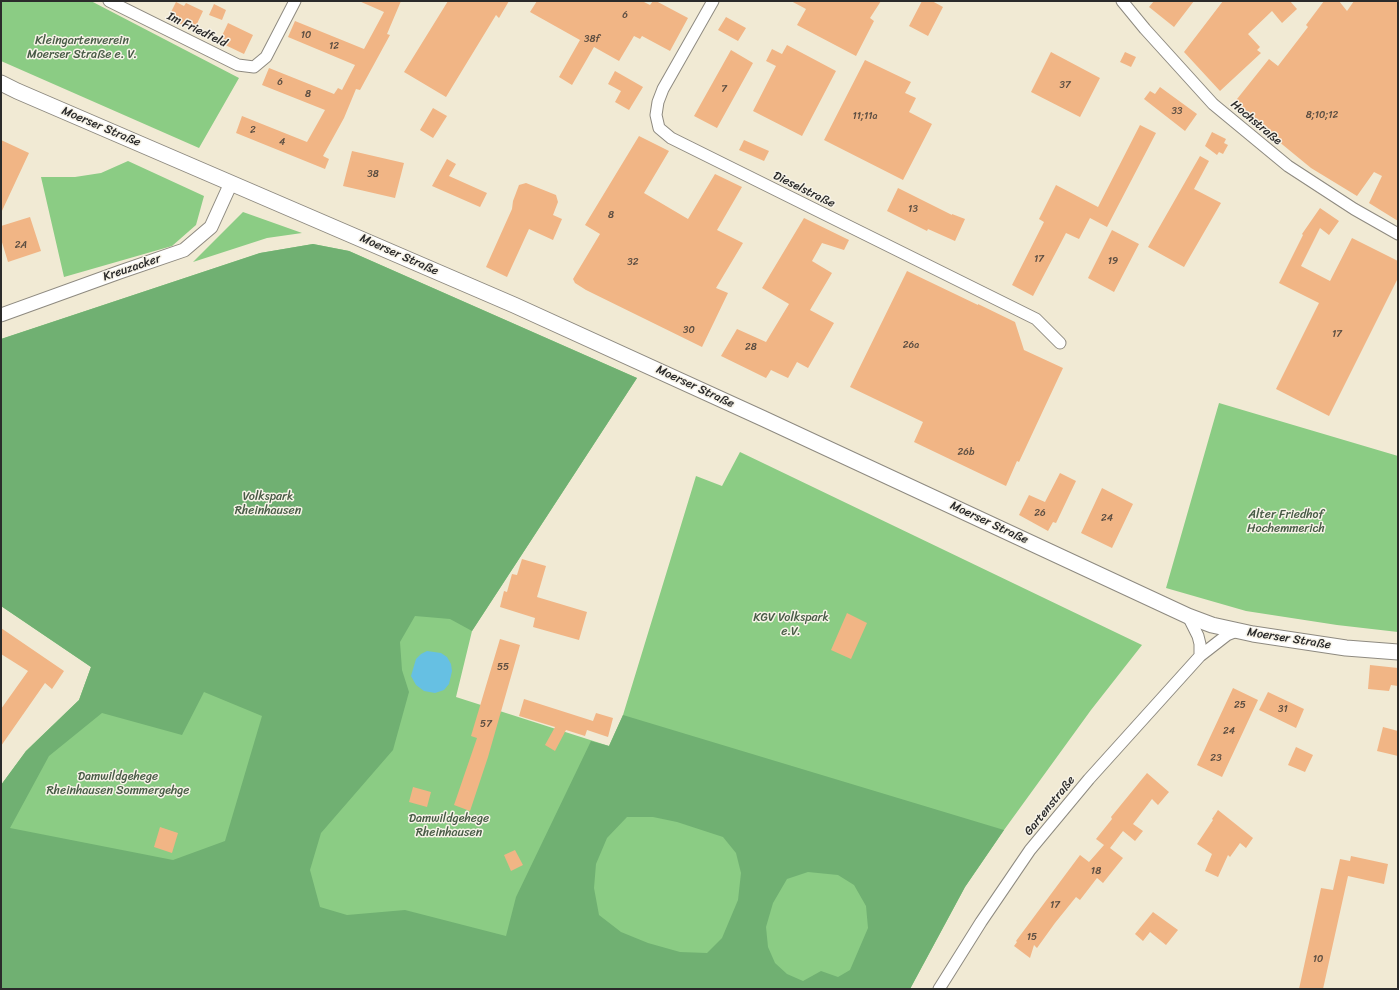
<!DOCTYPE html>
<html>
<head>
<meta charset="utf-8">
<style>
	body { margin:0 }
	#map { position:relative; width:1399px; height:990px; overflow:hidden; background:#f1ead4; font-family:Sriracha,sans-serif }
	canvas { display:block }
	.frame { position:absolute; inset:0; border:2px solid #2b2b2b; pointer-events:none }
</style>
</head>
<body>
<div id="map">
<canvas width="1399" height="990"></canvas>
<div class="frame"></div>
</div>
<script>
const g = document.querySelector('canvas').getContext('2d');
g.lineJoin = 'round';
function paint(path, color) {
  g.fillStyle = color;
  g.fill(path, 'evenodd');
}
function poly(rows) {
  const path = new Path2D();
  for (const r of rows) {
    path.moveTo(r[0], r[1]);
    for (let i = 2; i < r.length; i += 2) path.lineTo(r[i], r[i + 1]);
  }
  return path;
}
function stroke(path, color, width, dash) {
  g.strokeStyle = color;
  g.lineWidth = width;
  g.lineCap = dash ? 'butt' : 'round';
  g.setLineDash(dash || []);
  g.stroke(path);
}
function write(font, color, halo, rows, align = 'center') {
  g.font = font + ' Sriracha,sans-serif';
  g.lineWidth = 3;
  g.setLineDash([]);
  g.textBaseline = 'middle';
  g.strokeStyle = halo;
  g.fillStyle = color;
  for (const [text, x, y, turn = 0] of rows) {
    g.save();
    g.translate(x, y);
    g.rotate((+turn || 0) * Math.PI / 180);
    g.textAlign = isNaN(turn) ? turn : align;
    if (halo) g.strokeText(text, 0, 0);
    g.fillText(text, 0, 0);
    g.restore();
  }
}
paint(poly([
	[1,1,91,1,239,78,199,148,1,61],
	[128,161,204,196,196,225,172,246,64,277,41,177,75,177,101,173],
	[243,212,302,233,267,238,193,262],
	[313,244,349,251,637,378,472,631,456,697,609,746,623,715,696,476,722,486,740,452,1142,645,1091,710,1004,830,965,887,910,989,1,989,1,785,26,751,79,700,91,667,1,606,1,339,260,253],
	[1219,403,1398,456,1398,632,1337,625,1246,611,1166,588]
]), '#8bcc84');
paint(poly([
	[313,244,349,251,637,378,472,631,450,619,415,616,400,642,402,670,409,692,393,750,321,833,310,870,320,907,347,915,405,910,506,936,516,897,591,741,609,746,623,715,1004,830,965,887,910,989,1,989,1,785,26,751,79,700,91,667,1,606,1,339,260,253],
	[204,692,262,716,225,841,173,860,10,828,49,756,102,713,182,735],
	[627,817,653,817,677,822,723,837,736,853,741,873,738,900,722,938,707,953,680,952,648,943,621,932,599,915,594,888,596,864,607,838],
	[808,872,838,875,854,885,866,906,868,928,850,970,838,977,821,971,803,981,787,974,775,963,768,947,766,927,773,903,787,879]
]), '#70b072');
paint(poly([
	[427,651,441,653,447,657,451,664,452,671,449,684,444,690,435,693,424,691,416,685,411,676,416,659,421,654]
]), '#66c0e3');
paint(poly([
	[359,1,401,1,387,34,390,35,360,90,356,89,344,118,323,156,329,159,325,169,236,133,242,116,307,142,325,110,262,85,269,68,334,94,338,88,342,90,355,65,288,37,295,21,364,49,384,12],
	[448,1,509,1,499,18,496,15,446,97,404,72],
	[537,1,642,1,650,5,653,1,656,1,688,18,670,51,642,36,640,39,634,36,619,61,594,47,572,85,559,77,580,40,530,12],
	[791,1,881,1,870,18,874,21,856,56,797,25,806,9],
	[922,1,932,1,943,7,928,36,909,26],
	[1154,1,1194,1,1174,27,1149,7],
	[1223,1,1290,1,1297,9,1282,23,1272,11,1248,34,1260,47,1257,50,1261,53,1220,91,1184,52],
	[1324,1,1339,1,1347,11,1354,1,1398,1,1398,221,1369,203,1382,176,1374,172,1357,196,1311,168,1233,104,1269,59,1278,66,1308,27,1306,25],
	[176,2,184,6,186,3,203,11,194,30,168,18],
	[214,4,226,10,222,20,209,15],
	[726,17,746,28,738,41,718,30],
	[228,23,253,35,244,54,219,42],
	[787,45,836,71,802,136,753,111,776,66,766,61,772,49,782,54],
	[731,50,753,63,717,128,694,116],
	[1051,52,1100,78,1080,117,1031,92],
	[1125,52,1136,57,1131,67,1120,62],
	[865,60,911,82,905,93,916,98,909,112,932,124,903,180,824,140],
	[615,71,643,87,629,110,615,102,621,91,608,84],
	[1160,87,1197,114,1185,131,1144,99,1150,91,1155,94],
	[433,108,447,116,433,138,420,130],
	[1140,125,1156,133,1107,227,1090,218,1079,239,1066,233,1033,296,1012,285,1044,222,1039,219,1056,185,1098,207],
	[1212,132,1226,139,1224,143,1228,145,1223,154,1219,152,1217,155,1205,146],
	[639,136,669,151,644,193,688,219,715,174,742,187,717,230,743,243,716,288,728,293,702,347,586,290,575,283,573,279,600,234,585,225],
	[1,140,29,153,1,213],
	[744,140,769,151,764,161,739,150],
	[352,151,404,163,395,198,343,186],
	[1200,156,1209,161,1194,189,1221,203,1184,267,1148,247],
	[447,159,456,164,449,176,487,193,480,207,432,186],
	[526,183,556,195,558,202,553,215,562,219,553,240,529,229,507,277,486,267,512,209,513,201,519,185],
	[898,188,952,215,952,214,965,219,955,241,928,229,927,231,887,211],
	[1320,208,1339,221,1329,235,1320,228,1301,266,1330,281,1352,238,1398,261,1398,278,1329,416,1276,389,1319,303,1279,283,1303,235,1302,234],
	[30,217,41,251,8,262,1,239,1,226],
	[804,218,849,240,844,250,822,243,812,261,832,273,810,310,834,323,808,368,797,362,788,378,771,370,766,378,721,356,737,329,766,342,789,304,762,288],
	[1112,230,1139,244,1114,292,1088,278],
	[907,271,978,305,978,304,1015,322,1024,350,1063,368,1019,462,1017,461,1006,486,914,442,923,422,850,387],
	[1060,473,1076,481,1056,523,1053,522,1048,531,1019,515,1029,495,1045,502],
	[1102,488,1133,504,1112,548,1081,533],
	[522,559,546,566,537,597,587,612,579,640,533,627,535,618,500,607,504,591,507,592,512,574,517,575],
	[847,613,867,623,851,659,831,650],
	[1,628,64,671,52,689,45,683,1,746,1,709,28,671,1,654],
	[500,639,520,645,488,757,470,811,454,805,477,738,471,736],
	[1370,665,1398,668,1398,686,1391,685,1389,691,1368,689],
	[1233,688,1258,700,1222,777,1197,765],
	[1268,692,1304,709,1296,728,1259,710],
	[524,699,593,721,596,713,613,718,608,737,587,730,585,736,566,730,555,751,545,745,555,727,519,716],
	[1383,727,1398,731,1398,756,1377,751],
	[1296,747,1313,755,1305,772,1288,765],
	[1147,773,1169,792,1158,805,1152,799,1133,824,1143,831,1135,841,1123,831,1110,848,1123,858,1103,883,1097,878,1080,900,1076,897,1055,923,1037,948,1034,945,1030,958,1014,946,1017,942,1016,941,1080,855,1089,862,1104,845,1096,839,1112,819,1111,817],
	[413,787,431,792,427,807,409,802],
	[1218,810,1253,838,1246,848,1240,843,1230,857,1228,855,1218,877,1205,871,1212,854,1197,844,1213,820,1212,819],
	[160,827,178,833,172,853,154,847],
	[515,850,523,865,511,871,504,855],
	[1351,856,1388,864,1384,884,1348,876,1323,989,1299,989,1321,888,1333,890,1340,859,1350,861],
	[1153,912,1178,930,1166,945,1150,932,1143,941,1135,934]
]), '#f1b585');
const minor = poly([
	[109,1,238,65,254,67,266,57,295,1],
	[713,1,663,89,658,102,656,115,659,128,671,138,1036,319,1060,343],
	[1122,1,1145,29,1213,104,1288,166,1354,209,1398,234],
	[1188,616,1198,636,1200,644,1200,656],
	[939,989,981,922,1030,850,1089,779,1200,656,1227,635,1237,631]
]);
const tertiary = poly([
	[1,315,120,272,184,250,211,227,231,183]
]);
const secondary = poly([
	[1,83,17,91,514,305,762,418,1188,616,1212,625,1253,634,1346,648,1398,652]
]);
stroke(minor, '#8e8a80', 13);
stroke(tertiary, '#8e8a80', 15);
stroke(secondary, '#8e8a80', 17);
stroke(minor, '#fff', 11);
stroke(tertiary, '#fff', 13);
stroke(secondary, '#fff', 15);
write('10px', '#5c4e42', null, [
	["6",625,15],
	["10",306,35],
	["38f",592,39],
	["12",334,46],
	["6",280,82],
	["37",1065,85],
	["7",724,89],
	["8",308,94],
	["33",1177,111],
	["8;10;12",1322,115],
	["11;11a",865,116],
	["2",253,130],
	["4",282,142],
	["38",373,174],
	["13",913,209],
	["8",611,215],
	["2A",21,245],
	["17",1039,259],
	["19",1113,261],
	["32",633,262],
	["30",689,330],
	["17",1337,334],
	["26a",911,345],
	["28",751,347],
	["26b",966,452],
	["26",1040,513],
	["24",1107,518],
	["55",503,667],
	["25",1240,705],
	["31",1283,709],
	["57",486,724],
	["24",1229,731],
	["23",1216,758],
	["18",1096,871],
	["17",1055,905],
	["15",1032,937],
	["10",1318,959]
]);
write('12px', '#2b2b2b', '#f7f3e8', [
	["Im Friedfeld",197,30,26],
	["Hochstraße",1256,123,40],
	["Moerser Straße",101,127,23],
	["Dieselstraße",804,190,26],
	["Moerser Straße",399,255,24],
	["Kreuzacker",132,268,-19],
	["Moerser Straße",695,387,25],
	["Moerser Straße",989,523,25],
	["Moerser Straße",1289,639,9],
	["Gartenstraße",1050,806,-51]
]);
write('12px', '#485b46', '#f7f3e8', [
	["Kleingartenverein",82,41],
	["Moerser Straße e. V.",82,55],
	["Volkspark",268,497],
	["Rheinhausen",268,511],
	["Alter Friedhof",1286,515],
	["Hochemmerich",1286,529],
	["KGV Volkspark",791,618],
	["e.V.",791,632],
	["Damwildgehege",118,777],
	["Rheinhausen Sommergehge",118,791],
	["Damwildgehege",449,819],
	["Rheinhausen",449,833]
]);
</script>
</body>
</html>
